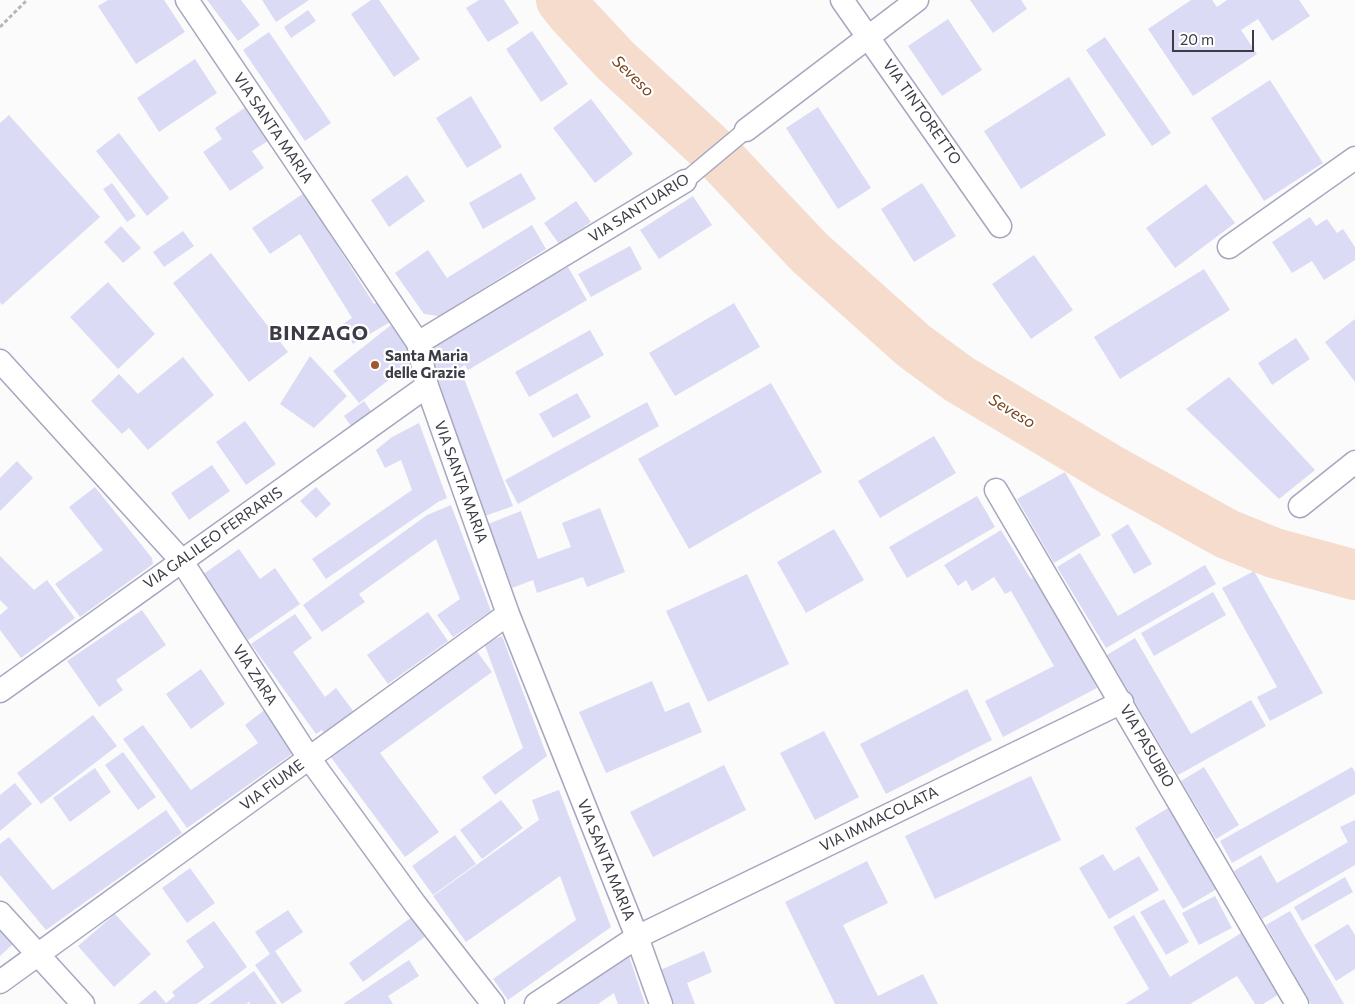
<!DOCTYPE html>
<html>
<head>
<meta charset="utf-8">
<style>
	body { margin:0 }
	#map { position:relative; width:1355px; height:1004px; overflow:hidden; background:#fbfbfb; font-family:Commissioner,sans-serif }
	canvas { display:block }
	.scale { position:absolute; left:1172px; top:30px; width:82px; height:22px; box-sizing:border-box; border:2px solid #3c3c46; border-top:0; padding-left:6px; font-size:15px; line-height:18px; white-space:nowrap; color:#3c3c46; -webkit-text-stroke:4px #fff; paint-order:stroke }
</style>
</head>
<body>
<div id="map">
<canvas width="1355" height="1004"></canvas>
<div class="scale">20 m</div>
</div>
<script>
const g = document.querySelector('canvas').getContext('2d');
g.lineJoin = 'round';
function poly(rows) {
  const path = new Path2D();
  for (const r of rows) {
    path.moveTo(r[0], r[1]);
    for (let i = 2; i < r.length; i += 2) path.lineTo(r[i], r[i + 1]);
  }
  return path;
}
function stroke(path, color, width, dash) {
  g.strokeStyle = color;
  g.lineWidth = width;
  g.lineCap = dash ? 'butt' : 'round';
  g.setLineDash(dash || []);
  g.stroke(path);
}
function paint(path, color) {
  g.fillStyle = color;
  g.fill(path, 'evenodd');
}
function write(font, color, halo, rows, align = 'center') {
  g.font = font + ' Commissioner,sans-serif';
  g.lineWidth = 4.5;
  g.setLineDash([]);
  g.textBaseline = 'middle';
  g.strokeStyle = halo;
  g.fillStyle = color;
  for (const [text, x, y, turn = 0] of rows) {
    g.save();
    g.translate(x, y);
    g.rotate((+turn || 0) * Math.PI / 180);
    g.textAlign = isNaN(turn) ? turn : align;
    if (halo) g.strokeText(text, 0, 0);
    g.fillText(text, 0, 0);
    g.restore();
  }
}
stroke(poly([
	[561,0,572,14,615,60,710,148],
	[724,162,810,253,914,346,959,379,1113,471,1227,534,1274,553,1355,575]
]), '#f6dccd', 50);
paint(poly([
	[108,0,164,0,185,32,136,64,98,6],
	[207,0,241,0,260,25,238,41],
	[262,0,309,0,276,22],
	[371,0,379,0,420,59,394,77,351,14],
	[479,0,504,0,519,23,488,42,466,8],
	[970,0,1021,0,1027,9,993,33],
	[1191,0,1212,0,1217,7,1227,0,1299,0,1310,16,1272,41,1258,19,1241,30,1257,54,1193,96,1148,29],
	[308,10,316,21,291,38,284,27],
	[948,19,982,70,942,96,908,46],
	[532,31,568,84,541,102,506,49],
	[269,32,331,123,305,141,243,50],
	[1105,37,1171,133,1152,146,1086,50],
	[195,59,217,93,159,132,137,98],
	[1069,77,1106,135,1021,189,984,131],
	[1270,80,1323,163,1264,201,1211,118],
	[471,96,502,147,467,168,436,118],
	[591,99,633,154,595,183,553,128],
	[246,107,268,141,252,151,264,168,230,191,203,152,222,139,215,128],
	[818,107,871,188,838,209,786,128],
	[9,115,100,217,2,305,0,302,0,123],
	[119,133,169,198,147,216,96,151],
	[521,173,536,199,483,229,469,203],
	[407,175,425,201,389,227,371,200],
	[112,183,136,216,127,222,103,189],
	[922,183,956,236,914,262,881,209],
	[1206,184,1235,223,1175,268,1146,228],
	[304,193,374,304,378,302,390,322,353,344,341,325,352,318,300,234,270,254,252,228],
	[693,196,712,225,659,259,640,230],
	[576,201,591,222,559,244,544,223],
	[1310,217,1316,226,1327,219,1337,233,1343,229,1355,247,1355,260,1324,280,1312,261,1292,273,1272,242],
	[532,225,546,249,439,316,424,314,395,273,428,250,447,278],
	[121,226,141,248,123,263,104,242],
	[183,231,194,246,164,267,153,252],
	[630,246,642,269,591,297,578,274],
	[211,253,288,352,249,382,173,283],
	[1034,255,1073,310,1031,339,992,284],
	[568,267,587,300,468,370,465,365,460,368,513,506,485,516,425,361,424,348,448,337],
	[1204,269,1230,310,1120,379,1094,337],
	[108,282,155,334,118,369,70,317],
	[734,303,760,347,675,396,649,353],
	[1355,319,1355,382,1325,342],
	[391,325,417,358,359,403,333,371],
	[590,330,604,355,529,397,515,372],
	[1296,338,1310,359,1272,385,1258,363],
	[310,356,347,396,314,428,280,404],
	[183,357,214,395,148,450,129,428,122,434,91,401,119,374,138,394],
	[1229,377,1315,470,1279,499,1186,409],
	[771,383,822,472,689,549,638,459],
	[577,393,591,417,553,438,539,414],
	[364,401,371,411,351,426,344,416],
	[647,402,659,426,518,504,505,480],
	[245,421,276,464,246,485,216,442],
	[419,423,447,498,438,502,326,579,312,559,412,490,401,460,385,468,376,450,392,437],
	[934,436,956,473,880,518,858,481],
	[17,461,33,478,0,511,0,478],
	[212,465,230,491,189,520,171,493],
	[1065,472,1101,535,1054,563,1017,499],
	[95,487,152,558,153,564,80,617,55,584,103,550,69,507],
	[316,487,331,504,316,518,300,501],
	[977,496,995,527,907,578,889,547],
	[451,505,491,611,453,637,437,615,460,599,436,539,359,594,365,602,322,632,303,605,427,515],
	[600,508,625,572,587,587,583,577,537,593,533,580,512,588,488,524,521,511,538,559,571,547,562,523],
	[1128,524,1152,564,1134,574,1111,535],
	[834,529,864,580,806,613,777,562],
	[1001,530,1031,579,1039,574,1095,674,1091,675,1097,688,1003,737,985,701,1054,666,1011,591,1005,594,994,577,972,591,966,580,958,586,944,565],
	[239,549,260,579,275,568,300,604,248,640,202,575],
	[1080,553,1118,616,1205,565,1216,584,1106,648,1057,567],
	[0,556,34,590,47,580,75,618,21,658,0,630,0,615,8,608,0,600],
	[1254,571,1323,693,1270,721,1257,697,1277,687,1222,588],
	[747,574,789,664,708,702,666,611],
	[1213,592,1226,615,1154,656,1141,633],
	[142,610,166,645,116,680,123,690,99,707,67,661],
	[428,612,448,641,388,684,367,655],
	[295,614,312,638,293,652,325,697,336,688,354,712,324,733,322,730,316,734,251,644],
	[502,636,547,756,495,795,482,777,523,748,484,643],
	[1135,638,1191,734,1251,700,1266,726,1178,775,1107,655],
	[476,650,492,672,380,753,439,832,405,857,330,756],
	[201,669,225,704,191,729,166,694],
	[652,681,665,712,689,702,702,732,606,773,579,712],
	[967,689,992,740,886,794,860,744],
	[267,708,291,741,292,754,187,828,123,739,143,725,191,790,258,743,245,725],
	[93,715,117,746,41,804,17,773],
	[824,731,859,797,815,820,780,753],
	[123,752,156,797,138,810,105,765],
	[724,765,746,810,653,857,630,812],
	[1204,767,1239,825,1216,839,1181,781],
	[1352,767,1355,772,1355,794,1232,863,1220,841],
	[95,768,111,792,70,822,53,798],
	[1031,776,1061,840,935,899,905,836],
	[15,783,32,804,0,831,0,795],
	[559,790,611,927,508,1000,493,979,576,920,560,876,466,942,433,896,539,820,532,800],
	[501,800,523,828,482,859,460,830],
	[1173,805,1222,886,1183,909,1135,828],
	[166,810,182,833,46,930,0,875,0,844,9,837,53,890],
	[1355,820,1355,865,1262,919,1234,871,1261,855,1277,883,1348,842,1340,827],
	[455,835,476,864,433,895,412,866],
	[1103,854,1114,871,1139,856,1159,890,1109,919,1079,868],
	[867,861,888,903,843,925,878,996,923,974,938,1004,835,1004,785,902],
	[190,868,215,903,187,923,162,888],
	[1345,877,1353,892,1302,921,1294,907],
	[1215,896,1232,928,1199,945,1182,913],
	[1164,899,1189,942,1166,955,1140,912],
	[288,910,303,932,275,951,302,991,282,1004,255,965,270,954,255,932],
	[1290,911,1344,1004,1311,1004,1266,925],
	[115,914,151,954,114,987,78,946],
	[1134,915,1170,977,1246,930,1284,991,1263,1004,1255,1004,1237,976,1190,1004,1125,1004,1149,989,1113,927],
	[412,917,426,936,363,982,349,963],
	[214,921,247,967,197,1004,138,1004,155,990,166,1003,175,996,172,992,204,967,186,941],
	[1348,924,1355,935,1355,969,1336,981,1314,945],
	[0,928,14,943,0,956],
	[704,951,712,972,687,983,695,1004,672,1004,658,971],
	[628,953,645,1004,618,1004,614,993,598,1004,555,1004],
	[409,960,419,976,388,996,393,1004,343,1004],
	[254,971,277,1004,250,1004,249,1002,246,1004,209,1004]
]), '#dbdbf5');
const pedestrian = poly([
	[685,181,746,130]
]);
const minor = poly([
	[187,0,418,343,427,386,508,614,637,937,661,1004],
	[842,0,1000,226],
	[746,130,917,0],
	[1229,247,1355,158],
	[418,343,685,181],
	[0,361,181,560,309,758,415,904,493,1004],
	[996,490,1297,1004],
	[1300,506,1355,462],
	[0,691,427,386],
	[0,913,83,1004],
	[0,982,508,614],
	[536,1004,637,937,1122,702]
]);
stroke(pedestrian, '#a6a6bf', 19);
stroke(minor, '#a6a6bf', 25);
stroke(poly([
	[0,27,27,0]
]), '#b7b7ba', 3, [4, 2.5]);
stroke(pedestrian, '#fff', 16);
stroke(minor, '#fff', 22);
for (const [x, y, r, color] of [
	[375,365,5,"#9e592c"]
]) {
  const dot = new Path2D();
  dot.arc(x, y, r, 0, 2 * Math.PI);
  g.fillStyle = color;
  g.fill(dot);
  stroke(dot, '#fff', 2);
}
write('15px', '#3c3c46', '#fff', [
	["VIA TINTORETTO",922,112,55],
	["VIA SANTA MARIA",273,128,56],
	["VIA SANTUARIO",639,208,-32],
	["VIA SANTA MARIA",461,482,70],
	["VIA GALILEO FERRARIS",213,538,-35],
	["VIA ZARA",255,675,57],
	["VIA PASUBIO",1147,746,60],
	["VIA FIUME",272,785,-36],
	["VIA IMMACOLATA",879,819,-26],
	["VIA SANTA MARIA",606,860,68]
]);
write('bold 15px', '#3c3c46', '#fff', [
	["Santa Maria",385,356],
	["delle Grazie",385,373]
], 'left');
write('italic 16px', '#7a411a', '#fff', [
	["Seveso",633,76,44],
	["Seveso",1012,411,31]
]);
g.letterSpacing = '1px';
write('bold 20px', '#3c3c46', '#fff', [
	["BINZAGO",319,333]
]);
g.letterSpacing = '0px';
</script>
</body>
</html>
